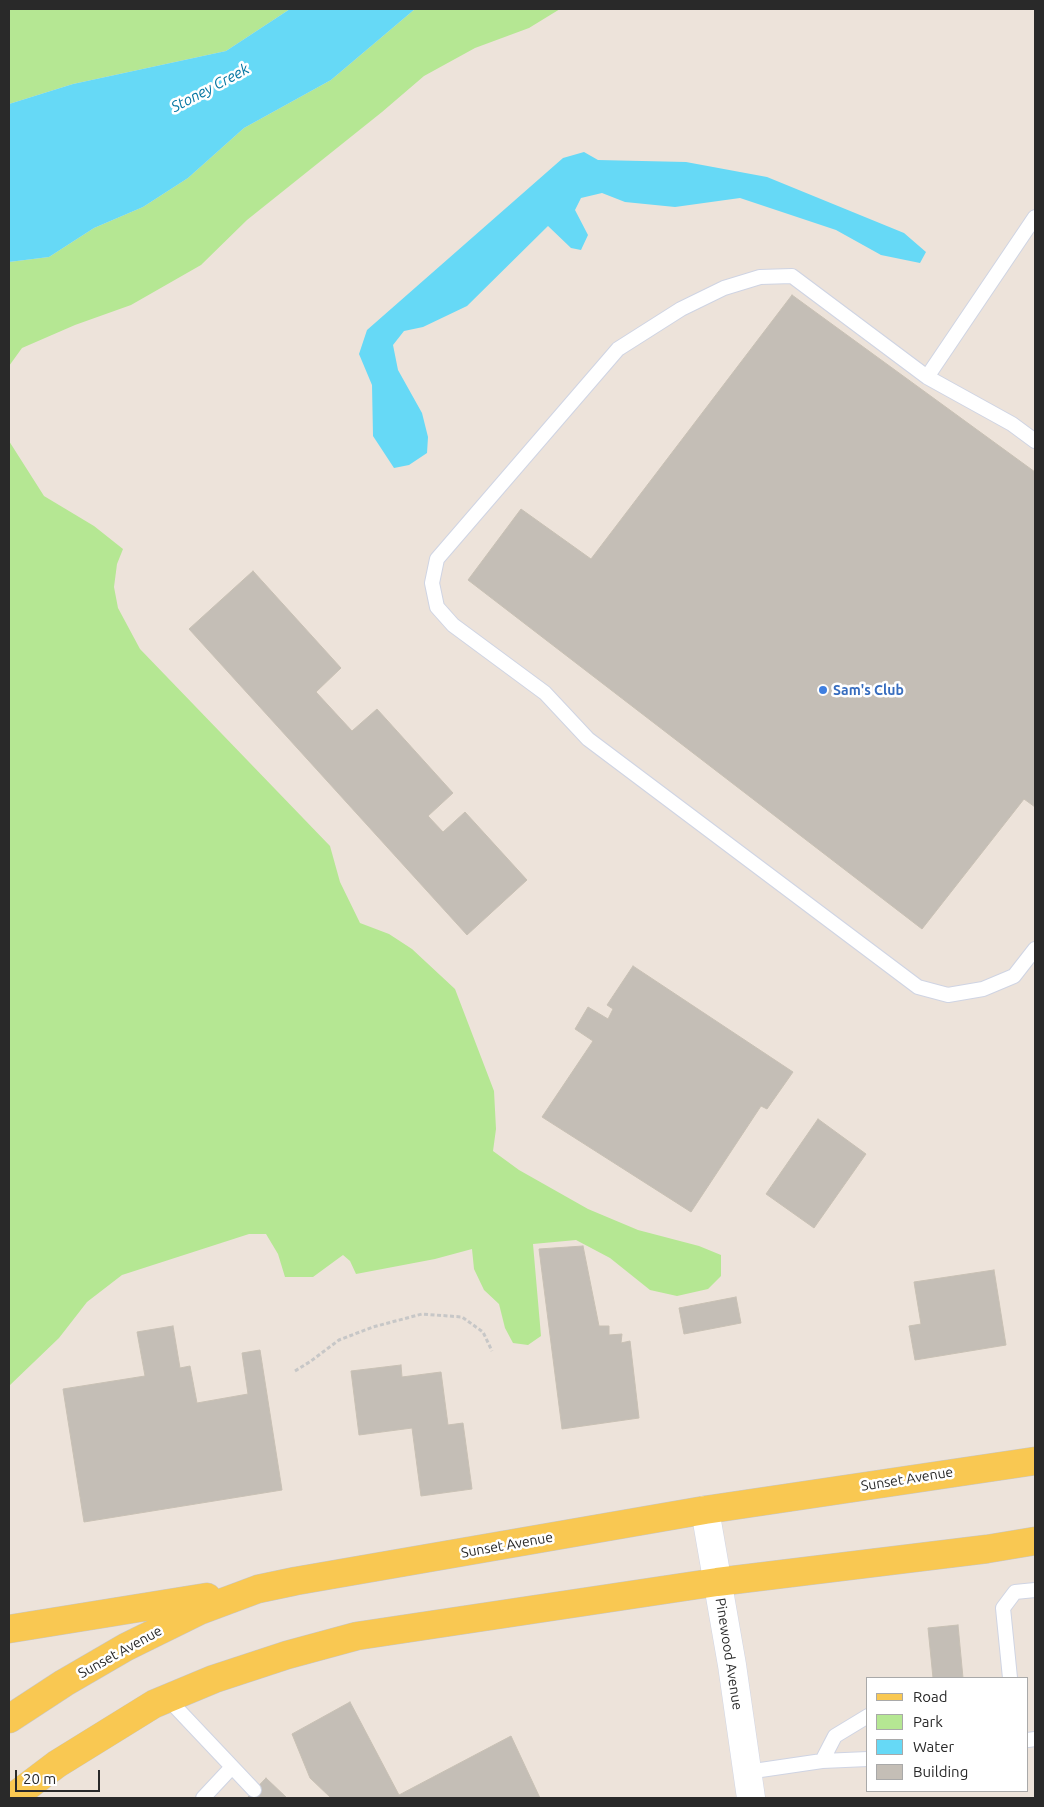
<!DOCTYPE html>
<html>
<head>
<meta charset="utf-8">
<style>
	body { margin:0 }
	#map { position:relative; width:1044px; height:1807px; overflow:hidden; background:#ede3da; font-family:Ubuntu,sans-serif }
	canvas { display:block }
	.frame { position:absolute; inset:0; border:10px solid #292929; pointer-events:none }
	.legend { position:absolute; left:866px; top:1677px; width:162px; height:115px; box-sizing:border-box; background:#fff; border:1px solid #a9a9a9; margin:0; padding:6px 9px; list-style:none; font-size:15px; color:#292929 }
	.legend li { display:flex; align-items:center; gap:10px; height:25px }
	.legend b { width:25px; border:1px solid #a9a9a9 }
	.scale { position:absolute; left:15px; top:1770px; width:85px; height:22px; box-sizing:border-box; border:2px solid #292929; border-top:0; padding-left:6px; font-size:15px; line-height:18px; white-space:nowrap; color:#292929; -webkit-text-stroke:4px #fff; paint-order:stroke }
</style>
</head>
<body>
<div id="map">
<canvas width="1044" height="1807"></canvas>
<div class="frame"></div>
<ul class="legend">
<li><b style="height:6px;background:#f9c852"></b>Road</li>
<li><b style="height:14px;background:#b5e793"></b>Park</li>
<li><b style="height:14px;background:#66d9f6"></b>Water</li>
<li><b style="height:14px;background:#c4beb6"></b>Building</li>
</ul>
<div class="scale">20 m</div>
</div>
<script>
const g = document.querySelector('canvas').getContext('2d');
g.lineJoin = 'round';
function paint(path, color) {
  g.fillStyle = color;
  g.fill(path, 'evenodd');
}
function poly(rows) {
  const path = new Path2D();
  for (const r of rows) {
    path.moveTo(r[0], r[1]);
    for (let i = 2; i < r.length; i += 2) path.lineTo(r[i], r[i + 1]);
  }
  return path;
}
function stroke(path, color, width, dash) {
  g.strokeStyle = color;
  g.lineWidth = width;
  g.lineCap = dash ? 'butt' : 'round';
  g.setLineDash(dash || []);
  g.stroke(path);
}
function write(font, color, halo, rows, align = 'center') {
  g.font = font + ' Ubuntu,sans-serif';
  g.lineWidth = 5;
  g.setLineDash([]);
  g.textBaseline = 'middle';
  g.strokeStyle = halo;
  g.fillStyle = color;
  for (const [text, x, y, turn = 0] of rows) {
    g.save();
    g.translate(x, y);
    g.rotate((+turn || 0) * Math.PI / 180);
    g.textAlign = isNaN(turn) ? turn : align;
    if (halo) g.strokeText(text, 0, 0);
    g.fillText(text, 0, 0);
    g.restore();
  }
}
paint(poly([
	[9,9,290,9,226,51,73,84,9,104],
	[415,9,560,9,529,28,475,48,424,76,382,112,247,220,201,265,131,305,75,325,22,348,9,366,9,262,49,257,94,228,143,207,188,178,244,128,331,80],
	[9,441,44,496,94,526,123,549,117,564,114,587,118,608,140,649,330,846,340,882,360,923,389,934,412,949,455,989,494,1091,496,1129,493,1151,519,1170,588,1209,638,1230,699,1246,721,1255,721,1276,708,1289,677,1296,650,1290,610,1258,576,1240,533,1244,541,1336,528,1345,513,1343,505,1328,499,1304,484,1290,474,1269,472,1249,435,1259,356,1274,350,1261,343,1255,313,1277,285,1277,278,1254,266,1234,249,1234,122,1275,87,1302,59,1338,9,1386]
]), '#b5e793');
paint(poly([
	[290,9,415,9,331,80,244,128,188,178,143,207,94,228,49,257,9,262,9,104,73,84,226,51],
	[584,152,598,160,686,162,767,177,904,233,926,252,920,263,881,255,836,230,740,198,675,207,625,202,602,193,581,198,575,210,588,235,581,250,571,248,548,226,467,306,423,327,404,331,393,345,398,370,422,413,428,437,427,453,409,465,394,468,373,436,372,385,359,354,367,330,563,158]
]), '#66d9f6');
const building = poly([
	[792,295,1035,472,1035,807,1024,799,922,929,468,580,521,509,591,559,792,295],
	[253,571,341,668,316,692,352,731,377,709,453,793,428,816,443,832,465,812,527,880,467,935,189,629,253,571],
	[633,966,793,1072,767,1109,761,1106,691,1212,542,1117,593,1041,575,1029,588,1007,608,1019,613,1009,607,1005,633,966],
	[818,1119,866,1154,814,1228,766,1194,818,1119],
	[583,1246,599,1326,609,1326,609,1335,622,1334,621,1343,630,1341,639,1418,562,1429,539,1249,583,1246],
	[994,1270,1006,1345,915,1360,909,1326,921,1324,914,1282,994,1270],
	[736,1297,741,1323,684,1334,679,1308,736,1297],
	[173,1326,180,1368,190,1366,197,1403,248,1394,242,1353,260,1350,282,1490,84,1522,63,1389,145,1376,137,1332,173,1326],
	[401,1365,402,1377,441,1372,448,1425,463,1423,472,1489,421,1496,412,1428,359,1435,351,1371,401,1365],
	[958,1625,963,1678,933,1678,928,1628,958,1625],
	[350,1702,399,1795,511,1736,540,1798,331,1798,310,1778,292,1734,350,1702],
	[266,1778,287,1798,247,1798,266,1778]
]);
paint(building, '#c4beb6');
stroke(building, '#c8c0b4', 1);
const lane = poly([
	[927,377,1035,217],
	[1035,441,1012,424,927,377,792,276,760,277,724,288,681,309,618,349,437,559,432,583,437,607,453,625,545,693,588,739,918,987,948,995,983,989,1014,976,1035,949],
	[1010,1678,1003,1608,1015,1592,1035,1590],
	[168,1699,254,1790],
	[1028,1740,1035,1739],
	[822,1761,835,1736,868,1716],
	[747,1772,822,1761,868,1759],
	[203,1798,232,1767]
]);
const street = poly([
	[705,1510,732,1665,751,1798]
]);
const primary = poly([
	[9,1629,207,1597],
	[9,1719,64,1683,126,1647,199,1611,258,1589,296,1581,705,1510,1035,1461],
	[12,1798,57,1764,154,1704,214,1679,287,1655,357,1636,717,1582,987,1549,1035,1541]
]);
stroke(lane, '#cfd4e3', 16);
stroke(street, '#cfd4e3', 29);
stroke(primary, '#c7c7c7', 29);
stroke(poly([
	[295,1371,311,1361,339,1340,373,1327,422,1314,462,1317,483,1332,492,1351]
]), '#c7c7c7', 3, [4, 2.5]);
stroke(lane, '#fff', 14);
stroke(street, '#fff', 28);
stroke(primary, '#f9c852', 28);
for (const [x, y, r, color] of [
	[823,690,5,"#3f7fe0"]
]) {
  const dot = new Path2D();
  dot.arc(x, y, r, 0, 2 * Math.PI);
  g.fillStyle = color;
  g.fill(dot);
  stroke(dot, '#fff', 2);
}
write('bold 14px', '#366cbe', '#fff', [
	["Sam's Club",833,690]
], 'left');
write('14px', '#292929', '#fff', [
	["Sunset Avenue",907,1479,-9],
	["Sunset Avenue",507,1545,-10],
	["Sunset Avenue",120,1652,-29],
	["Pinewood Avenue",729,1654,81]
]);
write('italic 15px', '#0576a2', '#fff', [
	["Stoney Creek",210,88,-28]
]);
</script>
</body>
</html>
